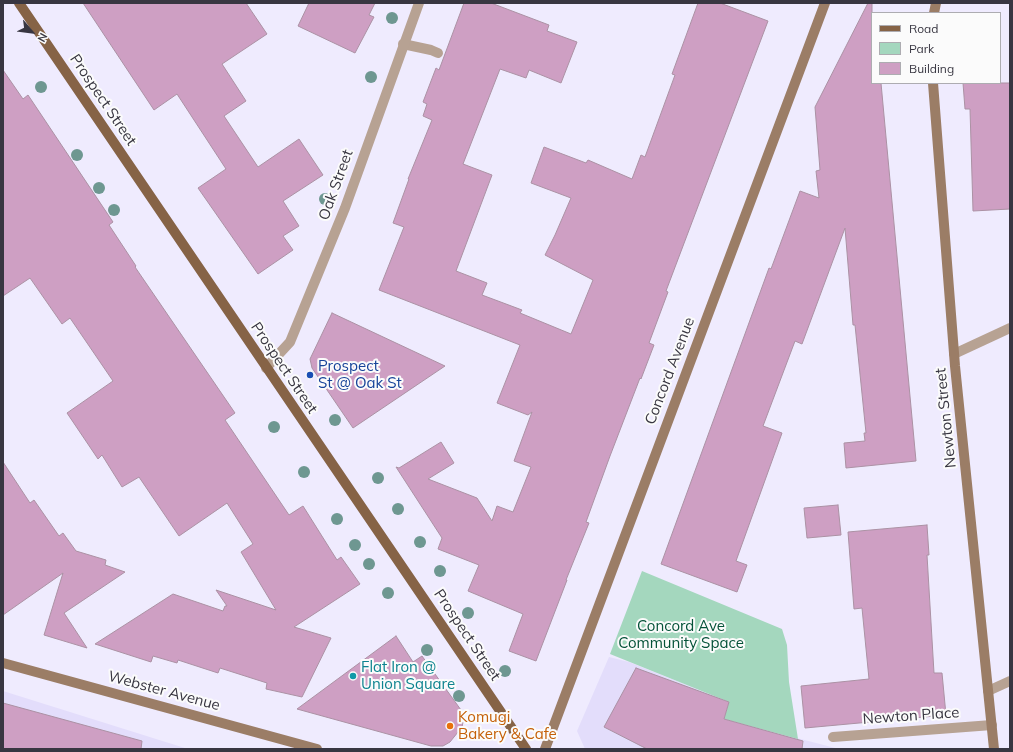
<!DOCTYPE html>
<html>
<head>
<meta charset="utf-8">
<style>
	body { margin:0 }
	#map { position:relative; width:1013px; height:752px; overflow:hidden; background:#efebfe; font-family:Mulish,sans-serif }
	canvas { display:block }
	.frame { position:absolute; inset:0; border:4px solid #383641; pointer-events:none }
	.legend { position:absolute; left:871px; top:12px; width:130px; height:72px; box-sizing:border-box; background:#fbfbfb; border:1px solid #adacb1; margin:0; padding:5px 7px; list-style:none; font-size:12px; color:#383641 }
	.legend li { display:flex; align-items:center; gap:8px; height:20px }
	.legend b { width:20px; border:1px solid #adacb1 }
	.north { position:absolute; left:12px; top:12px; width:40px; height:40px; -webkit-text-stroke:3px #fbfbfb; paint-order:stroke; rotate:118deg; font-size:11px; font-weight:700; line-height:16px; text-align:center; color:#383641 }
	.north::after { content:''; display:block; margin:auto; width:14px; height:18px; background:#383641; clip-path:polygon(50% 0,100% 100%,50% 72%,0 100%) }
</style>
</head>
<body>
<div id="map">
<canvas width="1013" height="752"></canvas>
<div class="frame"></div>
<ul class="legend">
<li><b style="height:5px;background:#866346"></b>Road</li>
<li><b style="height:11px;background:#a4d7be"></b>Park</li>
<li><b style="height:11px;background:#ce9fc3"></b>Building</li>
</ul>
<div class="north">N</div>
</div>
<script>
const g = document.querySelector('canvas').getContext('2d');
g.lineJoin = 'round';
function paint(path, color) {
  g.fillStyle = color;
  g.fill(path, 'evenodd');
}
function poly(rows) {
  const path = new Path2D();
  for (const r of rows) {
    path.moveTo(r[0], r[1]);
    for (let i = 2; i < r.length; i += 2) path.lineTo(r[i], r[i + 1]);
  }
  return path;
}
function stroke(path, color, width, dash) {
  g.strokeStyle = color;
  g.lineWidth = width;
  g.lineCap = dash ? 'butt' : 'round';
  g.setLineDash(dash || []);
  g.stroke(path);
}
function write(font, color, halo, rows, align = 'center') {
  g.font = font + ' Mulish,sans-serif';
  g.lineWidth = 4;
  g.setLineDash([]);
  g.textBaseline = 'middle';
  g.strokeStyle = halo;
  g.fillStyle = color;
  for (const [text, x, y, turn = 0] of rows) {
    g.save();
    g.translate(x, y);
    g.rotate((+turn || 0) * Math.PI / 180);
    g.textAlign = isNaN(turn) ? turn : align;
    if (halo) g.strokeText(text, 0, 0);
    g.fillText(text, 0, 0);
    g.restore();
  }
}
paint(poly([
	[609,657,629,662,729,702,724,719,839,749,585,749,577,731],
	[3,691,188,749,3,749]
]), '#e3ddfb');
paint(poly([
	[642,571,782,629,787,645,789,682,798,739,724,719,729,702,610,654]
]), '#a4d7be');
const building = poly([
	[83,3,246,3,267,34,222,64,246,101,224,116,258,167,299,139,323,175,283,201,299,226,283,236,293,250,258,274,198,188,226,169,177,94,154,110,83,3],
	[309,3,375,3,369,15,374,17,355,53,298,26,309,3],
	[464,3,491,3,549,25,547,31,577,42,561,83,529,70,526,78,500,69,463,164,492,175,456,271,487,283,482,295,522,310,520,313,571,334,593,280,545,255,555,235,571,198,531,183,544,147,586,163,588,160,632,179,641,155,645,157,675,75,672,74,698,3,720,3,768,21,666,291,668,292,649,343,654,345,641,379,640,378,610,456,586,522,589,523,566,580,567,580,536,661,509,651,523,614,468,591,479,565,438,549,442,538,396,467,399,468,441,442,454,463,428,479,477,498,492,521,497,506,513,512,531,467,514,461,532,412,528,415,497,403,520,345,379,290,404,227,393,223,409,179,408,179,432,120,423,116,427,104,423,102,436,68,439,70,464,3],
	[868,3,872,3,872,83,881,83,916,461,846,468,844,443,865,441,864,433,866,433,855,325,853,325,845,228,802,344,795,341,763,426,782,433,736,561,747,565,737,592,661,564,769,268,771,269,800,191,819,198,816,171,820,170,815,107,868,3],
	[3,70,23,99,28,95,113,222,109,225,136,266,135,267,235,413,225,420,289,515,303,506,337,560,341,557,360,584,294,627,331,638,302,697,266,689,267,683,220,668,218,673,178,660,177,663,153,656,151,662,95,644,173,594,223,611,225,606,227,606,216,590,276,610,241,552,253,544,227,503,179,536,139,477,122,487,102,455,98,459,67,413,113,381,70,318,62,324,30,278,3,296,3,70],
	[963,83,1010,83,1010,209,973,211,970,109,965,109,963,83],
	[332,313,445,366,353,428,312,368,310,359,332,313],
	[3,462,30,503,34,500,59,536,63,533,76,551,106,560,105,565,125,572,64,613,87,648,44,635,63,573,3,615,3,462],
	[838,505,841,535,807,538,804,508,838,505],
	[927,525,929,555,927,555,934,673,942,673,946,715,805,728,801,686,869,679,862,608,854,609,848,532,927,525],
	[396,636,413,662,422,656,461,710,463,722,462,727,450,742,443,746,431,746,297,709,396,636],
	[636,668,729,702,724,719,803,741,802,749,647,749,604,727,636,668],
	[3,703,142,741,141,749,3,749,3,703]
]);
paint(building, '#ce9fc3');
stroke(building, '#ab91a4', 1);
stroke(poly([
	[403,44,431,50,438,53]
]), '#b7a293', 10);
stroke(poly([
	[954,354,1010,328],
	[266,368,290,342,345,208,419,3],
	[988,691,1010,681],
	[833,737,992,725]
]), '#b7a293', 10);
stroke(poly([
	[934,13,936,3],
	[933,83,955,366,994,749],
	[3,663,317,749],
	[545,749,825,3]
]), '#9b7d66', 10);
stroke(poly([
	[19,3,526,749]
]), '#866346', 10);
g.fillStyle = '#6e9791';
for (const [x, y] of [
	[392,18],
	[371,77],
	[41,87],
	[77,155],
	[99,188],
	[325,199],
	[114,210],
	[335,420],
	[274,427],
	[304,472],
	[378,478],
	[398,509],
	[337,519],
	[420,542],
	[355,545],
	[369,564],
	[440,571],
	[388,593],
	[468,613],
	[427,650],
	[505,671],
	[459,696]
]) {
  g.beginPath();
  g.arc(x, y, 6, 0, 2 * Math.PI);
  g.fill();
}
for (const [x, y, r, color] of [
	[310,375,4,"#1a4fb4"],
	[353,676,4,"#0f9aa8"],
	[450,726,4,"#e8710a"]
]) {
  const dot = new Path2D();
  dot.arc(x, y, r, 0, 2 * Math.PI);
  g.fillStyle = color;
  g.fill(dot);
  stroke(dot, '#fbfbfb', 1.5);
}
write('15px', '#383641', '#fbfbfb', [
	["Prospect Street",103,100,56],
	["Oak Street",336,185,-70],
	["Prospect Street",284,368,56],
	["Concord Avenue",670,371,-69],
	["Newton Street",946,418,-96],
	["Prospect Street",467,635,56],
	["Webster Avenue",164,691,15],
	["Newton Place",911,716,-4]
]);
write('15px', '#164399', '#fbfbfb', [
	["Prospect",318,366],
	["St @ Oak St",318,383]
], 'left');
write('15px', '#045238', '#fbfbfb', [
	["Concord Ave",681,626],
	["Community Space",681,643]
]);
write('15px', '#0d838f', '#fbfbfb', [
	["Flat Iron @",361,667],
	["Union Square",361,684]
], 'left');
write('15px', '#c56008', '#fbfbfb', [
	["Komugi",458,717],
	["Bakery & Cafe",458,734]
], 'left');
</script>
</body>
</html>
